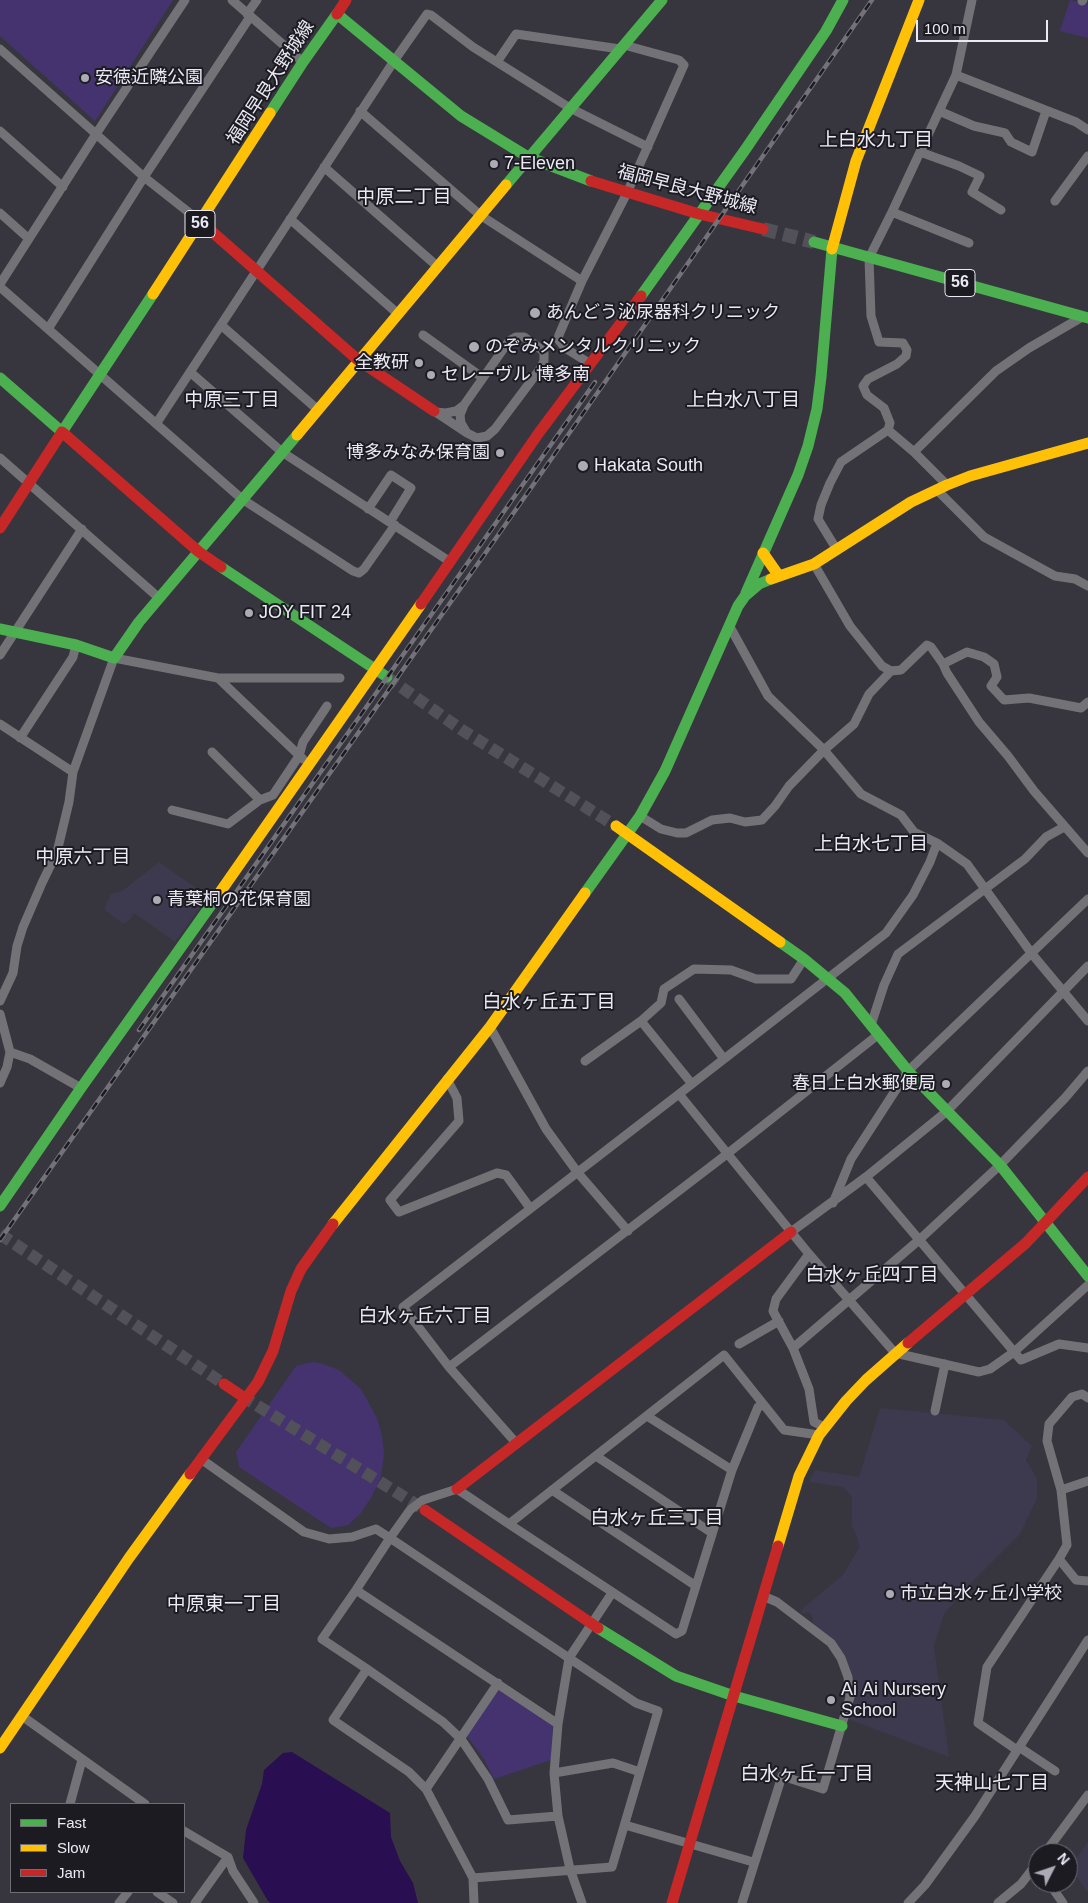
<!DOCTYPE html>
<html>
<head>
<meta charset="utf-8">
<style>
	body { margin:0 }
	#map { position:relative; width:1088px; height:1903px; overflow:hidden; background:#37363e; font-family:Helvetica,sans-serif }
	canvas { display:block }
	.legend { position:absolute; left:10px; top:1803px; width:175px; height:90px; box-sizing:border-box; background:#1c1b22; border:1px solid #6f6d76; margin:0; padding:6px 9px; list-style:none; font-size:15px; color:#ebe9f4 }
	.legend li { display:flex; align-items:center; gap:10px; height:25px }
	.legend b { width:25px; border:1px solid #6f6d76 }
	.north { position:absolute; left:1028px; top:1843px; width:50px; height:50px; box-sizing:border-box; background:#1c1b22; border:1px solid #6f6d76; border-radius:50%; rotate:49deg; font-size:14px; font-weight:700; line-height:20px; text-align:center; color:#ebe9f4 }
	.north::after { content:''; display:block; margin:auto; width:18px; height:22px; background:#acaab4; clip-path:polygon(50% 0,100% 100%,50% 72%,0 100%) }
	.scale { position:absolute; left:916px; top:20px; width:132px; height:22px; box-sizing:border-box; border:2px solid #ebe9f4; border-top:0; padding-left:6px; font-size:15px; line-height:18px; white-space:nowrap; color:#ebe9f4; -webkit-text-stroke:4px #1c1b22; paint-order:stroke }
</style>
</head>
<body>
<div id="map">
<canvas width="1088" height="1903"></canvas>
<ul class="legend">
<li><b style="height:6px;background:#4caf50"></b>Fast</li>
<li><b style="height:6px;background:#ffc107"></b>Slow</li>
<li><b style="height:6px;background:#c62828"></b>Jam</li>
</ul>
<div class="north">N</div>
<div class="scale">100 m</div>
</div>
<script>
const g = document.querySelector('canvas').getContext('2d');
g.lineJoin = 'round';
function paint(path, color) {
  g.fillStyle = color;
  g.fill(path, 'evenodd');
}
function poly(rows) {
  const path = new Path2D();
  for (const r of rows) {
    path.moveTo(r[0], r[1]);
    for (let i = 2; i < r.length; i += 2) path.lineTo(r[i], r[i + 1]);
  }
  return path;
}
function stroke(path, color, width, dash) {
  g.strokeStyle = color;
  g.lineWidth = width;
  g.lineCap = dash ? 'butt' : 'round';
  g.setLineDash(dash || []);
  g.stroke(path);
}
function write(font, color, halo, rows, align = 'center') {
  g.font = font + ' Helvetica,"Noto Sans JP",sans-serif';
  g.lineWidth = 4;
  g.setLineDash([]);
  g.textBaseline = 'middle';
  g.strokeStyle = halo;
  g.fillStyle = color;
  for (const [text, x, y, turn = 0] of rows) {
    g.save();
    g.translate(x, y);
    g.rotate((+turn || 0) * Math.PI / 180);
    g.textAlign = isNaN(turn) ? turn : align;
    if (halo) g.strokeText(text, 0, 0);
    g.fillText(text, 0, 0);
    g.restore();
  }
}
paint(poly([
	[159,862,208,896,175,942,134,913,130,920,123,924,104,909,111,894,122,891],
	[880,1408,1004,1420,1032,1446,1026,1460,1037,1478,1037,1498,1020,1534,972,1582,944,1614,934,1646,949,1757,848,1719,854,1695,853,1676,844,1655,813,1624,813,1619,809,1612,800,1614,804,1607,843,1575,860,1546,852,1526,852,1497,843,1487,809,1482,815,1470,859,1477],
	[1088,1842,1088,1893,1070,1867]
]), '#3d394e');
paint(poly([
	[0,0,173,0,95,121,0,36],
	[1070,0,1088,4,1088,38,1060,31],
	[313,1362,320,1363,339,1370,361,1389,377,1418,382,1436,384,1454,381,1477,372,1496,361,1513,348,1525,331,1528,239,1467,236,1452,296,1366],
	[499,1690,553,1726,551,1760,494,1779,484,1759,467,1736]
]), '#45336f');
paint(poly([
	[292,1752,390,1813,391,1837,400,1861,413,1883,418,1903,271,1903,268,1901,243,1858,246,1830,262,1784,264,1770,283,1753]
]), '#290e51');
stroke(poly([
	[387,677,462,730,616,826],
	[0,1234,224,1384],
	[242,1396,425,1510]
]), '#525159', 12, [12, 6]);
stroke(poly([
	[763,229,814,242]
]), '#525159', 14, [14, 7]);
stroke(poly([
	[232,0,303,62],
	[1082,1,1083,0],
	[247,14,257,0],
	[0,49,96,134,185,0],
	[497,62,516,34,620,49],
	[956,75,1076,122,1088,130],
	[360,111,480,215,582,281],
	[939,111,974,126,1005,133,1011,142,1032,152,1046,111],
	[0,131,63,187],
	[920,152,959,166,980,176,972,192,1001,210],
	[324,167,437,266],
	[1055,201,1088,156],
	[892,212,969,243],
	[0,213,28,238],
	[290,219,397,313],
	[0,284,96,134,144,177,201,222],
	[0,287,242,499,353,571,359,573,364,569,395,525],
	[221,325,317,409],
	[48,329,144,177,250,17],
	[423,335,483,378],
	[589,363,565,348,558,339,559,335,582,281,627,193,684,65,679,60,624,45],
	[190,372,282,452,449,561],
	[434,411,467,433,477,438,487,436,495,429,540,369,544,361,544,352,538,347,524,337,516,337,509,341,464,405,460,415,461,423,467,433],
	[436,412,446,413,456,411,464,405],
	[156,424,394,61,427,14,431,15,473,47,570,108,648,147],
	[914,452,996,371,1029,348,1082,317],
	[0,458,159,598],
	[947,485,914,452,888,430,890,423,884,408,867,395,863,386,868,379,897,364,906,356,907,350,903,343,879,342,871,316,869,258,892,212,956,75,972,0],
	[937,490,984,537,1055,576,1075,579,1088,586],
	[368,509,391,475,411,488,390,522],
	[837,550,818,519,821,505,830,483,841,462,888,430],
	[814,564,850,626,882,666,891,671,901,670,927,645,931,647,943,664,947,673,979,722,1008,756,1034,791,1088,853],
	[729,625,768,696,824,750,861,794,901,815,914,832,937,843,967,864,1032,954,1088,1021],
	[0,655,82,529],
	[943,664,967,652,984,657,994,664,997,677,991,686,1004,700,1029,698,1081,708,1088,702],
	[218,678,303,759],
	[0,724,73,772],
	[20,738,73,657,76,645],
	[212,752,260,800],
	[172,810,228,824,260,800,273,795,299,756,303,742,327,706],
	[640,816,661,829,677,833,686,833,712,820,730,818,745,822,762,820,775,806,789,786,824,750,854,724,869,694,891,671],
	[937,843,930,862,913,895,886,933,679,1094,809,1254,895,1353,979,1372,990,1369,1014,1352,1088,1285],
	[679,999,724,1059],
	[0,1001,13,973,17,946,23,927,42,883,57,852,69,802,73,772,114,658,218,678,340,678],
	[0,1014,10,1052,7,1067,0,1083],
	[641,1021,692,1084],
	[871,1025,884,985,898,954,1025,859,1046,837,1064,827],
	[490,1027,546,1129,578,1173,628,1231],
	[10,1052,30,1059,81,1088],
	[585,1061,641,1021,661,1003,664,989,694,969,731,970,756,979,791,979,804,959],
	[447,1079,457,1098,459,1121,390,1200,399,1212,497,1173,506,1175,530,1208],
	[866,1177,1021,1360,1059,1344,1088,1348],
	[833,1203,851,1159,908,1071,1088,899],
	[791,1232,866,1177,946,1112,1088,966],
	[739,1344,779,1321],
	[793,1348,773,1311,776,1299,809,1254],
	[449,1367,403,1307,679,1094],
	[1088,1398,1082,1394,1072,1397,1049,1424,1047,1441,1061,1490,1067,1545,1059,1559,1076,1580,1088,1581],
	[935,1411,945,1364],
	[647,1416,732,1470],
	[824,1427,814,1422,809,1389,793,1348,919,1240,1000,1165,1065,1098,1088,1071],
	[517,1444,449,1367,727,1154,879,1034],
	[596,1456,712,1533],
	[201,1459,304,1532,329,1539,352,1537,376,1529,390,1538,410,1510,423,1500,457,1489,509,1524,724,1355,784,1430,819,1435],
	[552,1490,696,1586],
	[1061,1490,1088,1481],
	[509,1524,676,1634,682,1631,732,1470,758,1407,763,1405],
	[356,1590,558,1724,554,1773,558,1816,570,1869,582,1903],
	[367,1669,322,1639,356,1590,390,1538,636,1703,658,1711,612,1867,473,1878],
	[22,1716,145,1804],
	[558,1724,569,1658,612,1593],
	[1019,1747,1055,1771],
	[1017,1750,978,1723,987,1667,1059,1559],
	[554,1773,613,1763,640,1772],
	[426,1789,498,1683],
	[70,1804,82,1760],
	[625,1825,753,1862],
	[184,1831,228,1857,195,1903],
	[1045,1853,1088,1795],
	[228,1857,233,1871,254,1903],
	[1049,1883,1063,1903],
	[157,1892,173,1903],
	[119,1903,128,1892],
	[474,1903,473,1878,426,1789,409,1772,333,1720,367,1669,443,1722,461,1739,488,1779,508,1820,558,1816],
	[742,1903,782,1776,823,1789,850,1697,848,1677,841,1658,831,1643,777,1602,763,1596],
	[908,1903,925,1885,975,1816,1088,1640],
	[998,1903,1021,1884,1038,1862]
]), '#737377', 9);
stroke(poly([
	[270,113,303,62,337,14,461,116,528,157,591,181],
	[506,185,662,0],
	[814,242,1088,318],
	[641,296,745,150,826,31,843,0],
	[0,378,62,432,153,294],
	[221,567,387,677],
	[746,593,798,475,808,446,817,409,821,377,832,249],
	[0,629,76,645,114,658,139,622,297,435],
	[585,893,640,816,665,771,738,606,745,596,759,584,771,579],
	[780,942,804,959,845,993,908,1071,1000,1165,1088,1276],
	[0,1206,81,1088,216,898],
	[598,1628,676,1676,734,1696,842,1726]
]), '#4caf50', 11);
stroke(poly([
	[832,249,856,161,919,0],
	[153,294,270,113],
	[297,435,506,185],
	[763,553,779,576],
	[771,579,814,564,911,502,947,485,970,476,1088,443],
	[616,826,780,942],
	[216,898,421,604],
	[333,1224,490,1027,585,893],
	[778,1546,799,1476,819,1435,846,1401,866,1380,908,1343],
	[0,1748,129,1558,190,1474]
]), '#ffc107', 11);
stroke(poly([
	[337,14,346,0],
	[591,181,699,214,763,229],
	[201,222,358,360,434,411],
	[0,528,62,432,199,552,221,567],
	[421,604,538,434,641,296],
	[908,1343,1026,1243,1088,1177],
	[224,1384,242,1396],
	[190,1474,258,1382,273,1351,291,1291,301,1269,333,1224],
	[457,1489,791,1232],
	[425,1510,598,1628],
	[672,1903,778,1546]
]), '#c62828', 11);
const rail = poly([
	[139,1030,595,382],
	[0,1240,496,538,872,0]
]);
stroke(rail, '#737278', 4.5);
stroke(rail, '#1c1b22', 2.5, [8]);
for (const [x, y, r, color] of [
	[85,78,5,"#acaab4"],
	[494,164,5,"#acaab4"],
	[535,313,6,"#acaab4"],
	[474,347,6,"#acaab4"],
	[419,363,5,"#acaab4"],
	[431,375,5,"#acaab4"],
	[500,453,5,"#acaab4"],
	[583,466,6,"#acaab4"],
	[249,613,5,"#acaab4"],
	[157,900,5,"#acaab4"],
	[946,1084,5,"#acaab4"],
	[890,1594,5,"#acaab4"],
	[831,1700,5,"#acaab4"]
]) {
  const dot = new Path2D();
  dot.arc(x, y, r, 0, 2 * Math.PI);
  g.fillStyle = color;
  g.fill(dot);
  stroke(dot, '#1c1b22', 2);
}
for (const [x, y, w] of [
	[200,224,30],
	[960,283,30]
]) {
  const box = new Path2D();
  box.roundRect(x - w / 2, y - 13.5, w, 27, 4);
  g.fillStyle = '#1c1b22';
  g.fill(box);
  stroke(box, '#ebe9f4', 1);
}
write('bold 16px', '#ebe9f4', null, [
	["56",200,224],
	["56",960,283]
]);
write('18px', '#ebe9f4', '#1c1b22', [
	["安徳近隣公園",95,78],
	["7-Eleven",504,164],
	["あんどう泌尿器科クリニック",546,313],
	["のぞみメンタルクリニック",485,347],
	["全教研",409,363,"right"],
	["セレーヴル 博多南",441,375],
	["博多みなみ保育園",490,453,"right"],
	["Hakata South",594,466],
	["JOY FIT 24",259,613],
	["青葉桐の花保育園",167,900],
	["春日上白水郵便局",936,1084,"right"],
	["市立白水ヶ丘小学校",900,1594],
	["Ai Ai Nursery",841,1690],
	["School",841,1711]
], 'left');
write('18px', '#ebe9f4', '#1c1b22', [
	["福岡早良大野城線",271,83,-57],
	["福岡早良大野城線",687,190,15]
]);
write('19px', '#ebe9f4', '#1c1b22', [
	["上白水九丁目",876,141],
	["中原二丁目",404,198],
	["中原三丁目",232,401],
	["上白水八丁目",743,401],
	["上白水七丁目",871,845],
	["中原六丁目",83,858],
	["白水ヶ丘五丁目",549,1003],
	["白水ヶ丘四丁目",872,1276],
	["白水ヶ丘六丁目",425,1317],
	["白水ヶ丘三丁目",657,1519],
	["中原東一丁目",224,1605],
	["白水ヶ丘一丁目",807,1775],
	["天神山七丁目",992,1784]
]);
</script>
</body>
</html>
